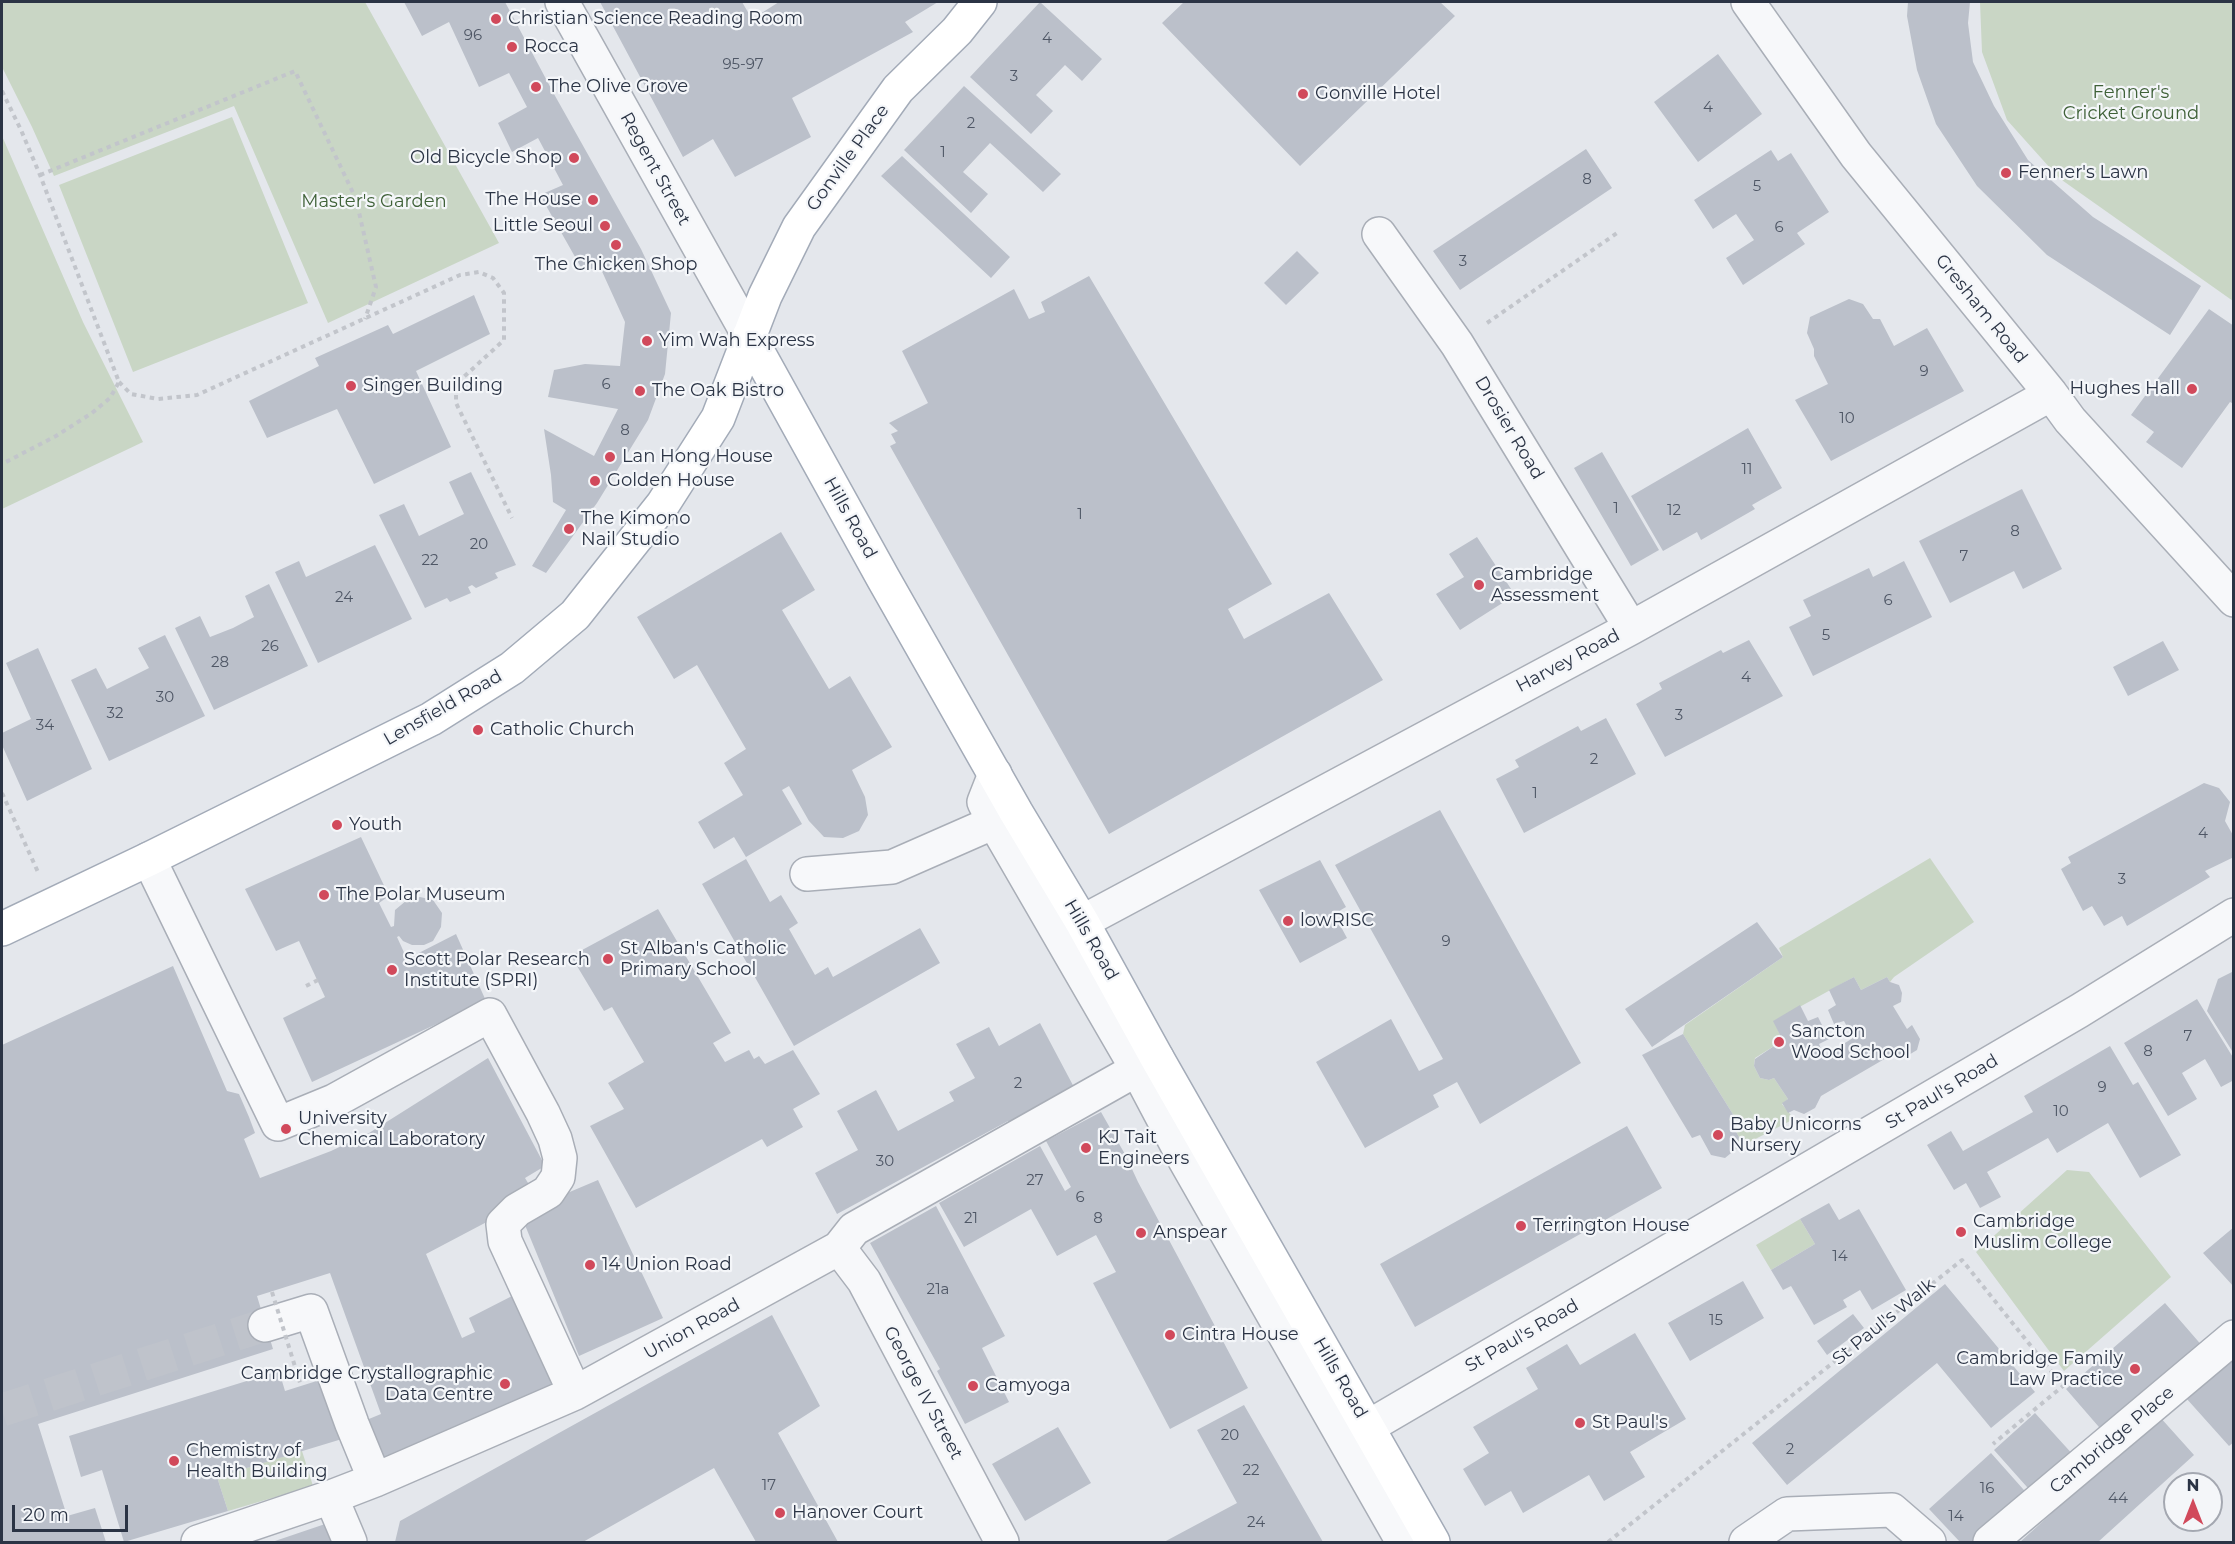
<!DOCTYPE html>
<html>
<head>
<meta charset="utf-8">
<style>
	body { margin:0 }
	#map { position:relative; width:2235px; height:1544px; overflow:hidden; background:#e4e7ec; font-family:Montserrat,sans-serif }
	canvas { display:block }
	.frame { position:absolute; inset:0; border:3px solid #2b3445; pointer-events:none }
	.north { position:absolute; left:2163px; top:1472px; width:60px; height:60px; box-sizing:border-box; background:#f4f6f9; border:2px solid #a4a8b1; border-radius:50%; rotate:0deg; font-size:16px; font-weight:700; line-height:24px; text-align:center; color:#2b3445 }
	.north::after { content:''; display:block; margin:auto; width:21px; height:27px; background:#d1495b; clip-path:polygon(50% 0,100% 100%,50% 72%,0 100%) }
	.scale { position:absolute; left:12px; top:1505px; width:116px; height:27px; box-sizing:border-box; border:3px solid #2b3445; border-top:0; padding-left:8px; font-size:18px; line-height:21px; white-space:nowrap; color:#2b3445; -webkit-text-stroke:4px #f4f6f9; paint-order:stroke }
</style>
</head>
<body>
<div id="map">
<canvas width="2235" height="1544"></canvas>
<div class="frame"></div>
<div class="north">N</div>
<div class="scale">20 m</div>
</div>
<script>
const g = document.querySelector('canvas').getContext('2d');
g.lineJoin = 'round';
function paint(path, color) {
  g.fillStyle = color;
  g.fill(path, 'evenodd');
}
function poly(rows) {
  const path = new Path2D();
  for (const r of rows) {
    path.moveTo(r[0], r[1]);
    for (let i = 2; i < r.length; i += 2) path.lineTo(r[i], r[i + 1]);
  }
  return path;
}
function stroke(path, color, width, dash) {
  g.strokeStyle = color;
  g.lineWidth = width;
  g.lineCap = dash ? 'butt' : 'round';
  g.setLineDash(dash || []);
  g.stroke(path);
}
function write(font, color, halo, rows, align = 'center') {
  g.font = font + ' Montserrat,sans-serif';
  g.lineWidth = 4.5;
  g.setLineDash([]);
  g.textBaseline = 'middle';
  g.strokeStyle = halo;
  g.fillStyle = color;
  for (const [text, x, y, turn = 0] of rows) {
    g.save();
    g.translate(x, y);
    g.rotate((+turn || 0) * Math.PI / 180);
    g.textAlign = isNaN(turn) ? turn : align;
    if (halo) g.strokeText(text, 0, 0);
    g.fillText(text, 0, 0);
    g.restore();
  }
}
paint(poly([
	[2,2,365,2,499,243,328,323,234,106,54,176,32,127,2,67],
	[1980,2,2233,2,2233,301,2059,178,2007,120,1982,52],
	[232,117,308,303,133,372,59,185],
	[2,136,83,322,143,442,2,509],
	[1930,858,1974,922,1894,977,1890,982,1887,977,1861,990,1854,977,1774,1021,1780,1035,1772,1041,1774,1046,1755,1058,1754,1066,1760,1078,1769,1080,1774,1078,1788,1099,1782,1104,1794,1119,1736,1149,1739,1137,1729,1119,1734,1116,1683,1034,1685,1025,1783,957,1779,948],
	[2067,1170,2089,1172,2171,1277,2064,1371,1976,1252],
	[1800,1219,1815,1244,1771,1270,1756,1245],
	[302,1451,313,1486,228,1511,217,1477]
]), '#c9d6c5');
paint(poly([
	[404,2,505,2,554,94,641,249,671,313,665,374,648,420,597,503,546,573,532,566,566,510,553,502,551,475,544,429,594,456,618,409,548,397,554,370,585,364,620,366,625,322,600,267,583,271,540,195,563,185,538,138,512,152,498,123,527,107,509,73,479,87,449,22,422,36],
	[600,2,742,2,752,19,779,2,938,2,905,22,913,32,792,98,811,137,735,177,713,139,683,157],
	[1040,2,1102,59,1082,81,1065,65,1036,95,1053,111,1031,134,970,77],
	[1184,2,1440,2,1455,16,1300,166,1162,23],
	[1908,2,1970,2,1968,23,1973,62,1994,106,2028,160,2093,217,2201,286,2170,335,2047,255,1977,186,1936,124,1917,70,1907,16],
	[1718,54,1762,114,1698,162,1654,102],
	[964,86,1061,174,1043,192,990,143,963,172,988,194,971,213,904,150],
	[1586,149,1612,188,1460,290,1433,251],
	[1771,150,1778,161,1791,153,1829,212,1797,233,1805,244,1743,285,1726,258,1754,240,1736,214,1713,229,1694,200],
	[902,156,1010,257,991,278,881,176],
	[1297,251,1319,273,1286,305,1264,283],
	[1089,276,1272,584,1228,609,1244,639,1329,593,1383,680,1109,834,890,446,896,443,891,434,898,431,889,423,928,403,902,351,1014,289,1029,319,1045,312,1041,302],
	[474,295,490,334,416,371,451,447,374,484,337,409,267,438,249,401,319,366,315,358,388,325,393,334],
	[1849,299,1863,304,1873,319,1880,319,1894,346,1927,328,1964,391,1831,461,1795,400,1828,384,1814,356,1814,349,1807,333,1810,317],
	[2209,309,2234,326,2234,404,2230,402,2182,468,2146,442,2154,432,2131,415],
	[1748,428,1782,488,1752,505,1755,509,1701,540,1697,532,1663,551,1631,496],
	[1602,452,1659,550,1631,566,1574,468],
	[471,472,516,565,495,573,498,578,476,588,472,585,468,587,471,593,450,602,447,598,425,608,379,515,404,504,419,536,464,514,449,482],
	[2022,489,2062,569,2023,589,2014,571,1950,603,1919,541],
	[781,532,815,590,782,610,829,689,850,676,892,747,852,770,865,797,868,815,859,831,843,838,824,837,809,821,789,786,782,790,802,824,746,857,734,837,714,849,698,822,743,795,724,763,746,749,697,665,674,679,637,617],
	[1477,537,1515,595,1460,630,1436,594,1464,577,1449,554],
	[375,545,412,619,318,663,275,572,299,561,306,577],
	[1904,561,1932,617,1813,676,1789,627,1811,616,1803,600,1869,568,1873,577],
	[269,584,308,666,214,710,175,628,200,616,210,637,233,628,254,617,245,596],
	[165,635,205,716,109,761,71,680,96,668,107,689,149,668,138,648],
	[1749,640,1783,696,1665,757,1636,704,1662,689,1659,683,1721,650,1723,653],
	[2163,641,2179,670,2128,696,2113,667],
	[38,648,92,769,27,801,2,745,2,733,31,719,6,663],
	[1606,718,1636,774,1524,833,1496,779,1519,767,1515,760,1578,726,1581,731],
	[2204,783,2219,788,2230,802,2225,821,2234,837,2234,857,2205,871,2210,877,2127,926,2122,916,2104,926,2092,906,2083,911,2061,869,2071,863,2068,857],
	[1440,810,1581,1063,1480,1124,1457,1082,1433,1095,1439,1107,1365,1148,1316,1062,1391,1019,1419,1071,1443,1059,1335,865],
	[361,837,389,896,379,903,391,927,394,926,395,910,407,900,420,897,433,900,442,913,441,927,433,941,424,945,412,945,403,941,399,936,397,937,407,959,456,934,486,1001,312,1082,283,1018,325,997,299,941,276,951,245,889],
	[746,859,770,902,781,895,798,923,789,929,815,975,828,967,833,977,920,928,940,963,794,1046,702,884],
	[1320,860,1346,907,1334,914,1347,938,1300,963,1259,890],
	[658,909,731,1033,713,1043,725,1062,749,1050,754,1059,759,1056,765,1064,793,1050,820,1094,793,1109,803,1127,767,1147,762,1139,636,1208,590,1126,624,1109,608,1083,644,1062,612,1007,604,1011,571,956],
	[1757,922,1783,957,1652,1047,1625,1009],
	[173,966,227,1091,239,1094,249,1117,255,1133,244,1139,260,1178,331,1151,369,1133,488,1058,545,1166,525,1178,536,1196,426,1254,462,1338,475,1332,469,1318,514,1295,556,1391,381,1465,364,1421,381,1414,330,1273,257,1296,273,1349,38,1424,67,1516,95,1508,106,1542,2,1542,2,1045],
	[2234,971,2234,1054,2207,1011,2218,979],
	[1854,977,1861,990,1887,977,1890,982,1899,985,1902,993,1901,1002,1893,1006,1907,1029,1912,1025,1920,1039,1917,1050,1902,1059,1893,1054,1821,1096,1815,1108,1804,1114,1794,1110,1788,1113,1782,1103,1788,1099,1774,1078,1769,1080,1760,1078,1754,1066,1755,1059,1774,1046,1772,1041,1780,1035,1773,1021,1800,1005,1808,1021,1818,1017,1829,1039,1819,1044,1824,1056,1853,1038,1844,1021,1834,1024,1828,1010,1836,1005,1829,990],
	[2197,999,2234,1059,2234,1080,2221,1087,2205,1059,2182,1073,2197,1099,2168,1116,2124,1043],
	[1040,1023,1076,1091,1011,1126,1008,1121,837,1214,815,1173,858,1150,837,1111,876,1090,898,1131,954,1101,949,1092,975,1078,956,1044,989,1027,999,1046],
	[1683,1034,1734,1116,1729,1119,1739,1137,1736,1149,1725,1158,1711,1155,1700,1135,1692,1138,1642,1055],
	[2110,1046,2133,1085,2138,1082,2181,1155,2140,1178,2108,1123,2057,1153,2048,1138,1987,1172,2001,1197,1980,1208,1966,1183,1954,1190,1927,1145,1951,1131,1963,1151,2033,1112,2024,1096],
	[1101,1112,1126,1156,1138,1182,1248,1388,1170,1429,1093,1283,1116,1272,1096,1235,1057,1256,1031,1209,964,1247,939,1203,1040,1146,1065,1191,1071,1187,1046,1141],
	[1627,1126,1662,1188,1415,1327,1380,1264],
	[598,1180,663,1318,579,1356,520,1213],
	[1829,1203,1839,1220,1859,1209,1906,1290,1872,1310,1860,1290,1843,1300,1847,1307,1814,1325,1791,1286,1783,1290,1771,1270,1815,1244,1800,1219],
	[936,1206,1005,1336,982,1348,1009,1402,965,1424,937,1371,940,1369,870,1243],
	[2234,1227,2234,1287,2203,1253],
	[1743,1281,1764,1318,1690,1361,1668,1323],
	[1945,1284,2035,1392,1991,1428,1937,1363,1787,1485,1752,1443],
	[2165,1303,2204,1348,2105,1434,2066,1389],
	[1853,1314,1864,1328,1827,1355,1817,1341],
	[772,1315,820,1406,778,1433,838,1542,756,1542,714,1468,583,1542,395,1542,400,1521],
	[1635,1333,1686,1419,1630,1452,1645,1477,1604,1501,1589,1475,1523,1513,1511,1491,1485,1506,1463,1469,1489,1453,1473,1427,1538,1389,1526,1368,1567,1344,1580,1365],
	[2234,1355,2234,1442,2229,1446,2186,1398],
	[279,1371,285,1391,323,1379,342,1439,217,1477,228,1511,124,1542,102,1470,81,1477,69,1436],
	[1244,1405,1323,1542,1164,1542,1237,1503,1197,1430],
	[2035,1413,2076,1458,2035,1496,1994,1450],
	[2159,1416,2194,1455,2098,1542,2020,1542],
	[1058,1427,1091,1483,1025,1521,992,1464],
	[1991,1453,2031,1498,1981,1542,1960,1542,1929,1509],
	[334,1521,341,1542,272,1542]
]), '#bbc0ca');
stroke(poly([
	[2,1410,265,1325]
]), '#bfc3cb', 33, [33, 16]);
const minor = poly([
	[562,2,749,336],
	[1748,2,1856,155,2051,394,2070,420,2234,600],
	[1379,234,1457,344,1631,628],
	[995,774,984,802,994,822,1137,1069,1185,1160,1403,1542],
	[149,859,278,1124,334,1101,490,1015,543,1113,555,1139,560,1158,558,1177,548,1192,517,1210,503,1224,505,1241,575,1393],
	[807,874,892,867,1015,813],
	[1082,922,1631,628,2051,394],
	[839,1248,864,1281,1002,1542],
	[265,1325,311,1311,352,1424,375,1480],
	[1368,1427,2079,1011,2234,915],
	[331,1497,350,1542],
	[198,1542,331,1497,375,1480,575,1393,839,1248,854,1229,1157,1058],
	[1746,1542,1787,1514,1892,1510,1929,1542],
	[1990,1542,2234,1337]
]);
const major = poly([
	[749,336,883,578,1016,812,1082,922,1157,1058,1433,1542],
	[2,929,149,859,431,719,512,668,575,615,663,504,718,418,765,296,799,227,898,89,957,31,980,2]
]);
stroke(minor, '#a9aeb7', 36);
stroke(major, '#a3abb8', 36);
stroke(poly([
	[2,91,21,130,40,175,119,382,110,398,92,413,56,436,2,464],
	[40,175,295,71,356,199,376,287,365,319],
	[1487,323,1620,231],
	[119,382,131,394,158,399,197,395,460,275,479,272,493,278,504,293,504,340,456,384,456,403,512,518],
	[2,793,38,872],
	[306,986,318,980],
	[1608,1542,1962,1260,2063,1386,1993,1444]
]), '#c2c5cb', 4, [4.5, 4.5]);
stroke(minor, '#f7f8fa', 33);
stroke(major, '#fff', 33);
stroke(poly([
	[272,1292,301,1386]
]), '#c2c5cb', 4, [4.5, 4.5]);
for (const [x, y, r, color] of [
	[496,19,6,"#d1495b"],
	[512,47,6,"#d1495b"],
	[536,87,6,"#d1495b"],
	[1303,94,6,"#d1495b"],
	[574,158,6,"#d1495b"],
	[2006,173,6,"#d1495b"],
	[593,200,6,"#d1495b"],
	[605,226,6,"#d1495b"],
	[616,245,6,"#d1495b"],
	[647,341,6,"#d1495b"],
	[351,386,6,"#d1495b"],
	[2192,389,6,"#d1495b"],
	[640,391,6,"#d1495b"],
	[610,457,6,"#d1495b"],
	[595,481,6,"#d1495b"],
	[569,529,6,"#d1495b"],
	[1479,585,6,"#d1495b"],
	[478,730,6,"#d1495b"],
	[337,825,6,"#d1495b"],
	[324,895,6,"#d1495b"],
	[1288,921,6,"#d1495b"],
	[608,959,6,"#d1495b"],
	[392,970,6,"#d1495b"],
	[1779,1042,6,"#d1495b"],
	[286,1129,6,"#d1495b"],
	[1718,1135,6,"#d1495b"],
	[1086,1148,6,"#d1495b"],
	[1521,1226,6,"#d1495b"],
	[1961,1232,6,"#d1495b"],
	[1141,1233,6,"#d1495b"],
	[590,1265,6,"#d1495b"],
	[1170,1335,6,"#d1495b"],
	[2135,1369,6,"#d1495b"],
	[505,1384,6,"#d1495b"],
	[973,1386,6,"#d1495b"],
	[1580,1423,6,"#d1495b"],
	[174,1461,6,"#d1495b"],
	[780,1513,6,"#d1495b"]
]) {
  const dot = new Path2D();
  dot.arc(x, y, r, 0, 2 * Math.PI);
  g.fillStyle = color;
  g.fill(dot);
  stroke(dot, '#f4f6f9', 2);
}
write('15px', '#4f5766', null, [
	["96",473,36],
	["4",1047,39],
	["95-97",743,65],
	["3",1014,77],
	["4",1708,108],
	["2",971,124],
	["1",943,153],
	["8",1587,180],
	["5",1757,187],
	["6",1779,228],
	["3",1463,262],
	["9",1924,372],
	["6",606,385],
	["10",1847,419],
	["8",625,431],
	["11",1747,470],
	["1",1616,509],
	["12",1674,511],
	["1",1080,515],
	["8",2015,532],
	["20",479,545],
	["7",1964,557],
	["22",430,561],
	["24",344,598],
	["6",1888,601],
	["5",1826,636],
	["26",270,647],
	["28",220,663],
	["4",1746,678],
	["30",165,698],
	["32",115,714],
	["3",1679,716],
	["34",45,726],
	["2",1594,760],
	["1",1535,794],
	["4",2203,834],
	["3",2122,880],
	["9",1446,942],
	["7",2188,1037],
	["8",2148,1052],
	["2",1018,1084],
	["9",2102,1088],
	["10",2061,1112],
	["30",885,1162],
	["27",1035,1181],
	["6",1080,1198],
	["21",971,1219],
	["8",1098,1219],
	["14",1840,1257],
	["21a",938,1290],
	["15",1716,1321],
	["20",1230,1436],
	["2",1790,1450],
	["22",1251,1471],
	["17",769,1486],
	["16",1987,1489],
	["44",2118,1499],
	["14",1956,1517],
	["24",1256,1523]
]);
write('18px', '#2b3445', '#f4f6f9', [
	["Christian Science Reading Room",508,19],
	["Rocca",524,47],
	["The Olive Grove",548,87],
	["Gonville Hotel",1315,94],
	["Old Bicycle Shop",562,158,"right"],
	["Fenner's Lawn",2018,173],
	["The House",581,200,"right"],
	["Little Seoul",593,226,"right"],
	["The Chicken Shop",616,265,"center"],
	["Yim Wah Express",659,341],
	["Singer Building",363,386],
	["Hughes Hall",2180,389,"right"],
	["The Oak Bistro",652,391],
	["Lan Hong House",622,457],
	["Golden House",607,481],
	["The Kimono",581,519],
	["Nail Studio",581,540],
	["Cambridge",1491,575],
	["Assessment",1491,596],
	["Catholic Church",490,730],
	["Youth",349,825],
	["The Polar Museum",336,895],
	["lowRISC",1300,921],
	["St Alban's Catholic",620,949],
	["Primary School",620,970],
	["Scott Polar Research",404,960],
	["Institute (SPRI)",404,981],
	["Sancton",1791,1032],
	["Wood School",1791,1053],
	["University",298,1119],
	["Chemical Laboratory",298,1140],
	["Baby Unicorns",1730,1125],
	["Nursery",1730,1146],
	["KJ Tait",1098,1138],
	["Engineers",1098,1159],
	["Cambridge",1973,1222],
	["Muslim College",1973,1243],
	["Terrington House",1533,1226],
	["Anspear",1153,1233],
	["14 Union Road",602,1265],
	["Cintra House",1182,1335],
	["Cambridge Family",2123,1359,"right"],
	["Law Practice",2123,1380,"right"],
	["Cambridge Crystallographic",493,1374,"right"],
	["Data Centre",493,1395,"right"],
	["Camyoga",985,1386],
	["St Paul's",1592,1423],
	["Chemistry of",186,1451],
	["Health Building",186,1472],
	["Hanover Court",792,1513]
], 'left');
write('18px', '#3f6138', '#f4f6f9', [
	["Fenner's",2131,93],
	["Cricket Ground",2131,114],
	["Master's Garden",374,202]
]);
write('18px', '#2b3445', '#f4f6f9', [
	["Gonville Place",848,158,-54],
	["Regent Street",655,169,61],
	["Gresham Road",1981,309,51],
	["Drosier Road",1509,428,59],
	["Hills Road",850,518,61],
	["Harvey Road",1568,661,-28],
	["Lensfield Road",443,708,-30],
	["Hills Road",1091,940,60],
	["St Paul's Road",1942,1092,-31],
	["St Paul's Walk",1884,1322,-39],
	["Union Road",692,1329,-29],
	["St Paul's Road",1522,1336,-30],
	["Hills Road",1340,1378,60],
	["George IV Street",923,1393,62],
	["Cambridge Place",2112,1440,-40]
]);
</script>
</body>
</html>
